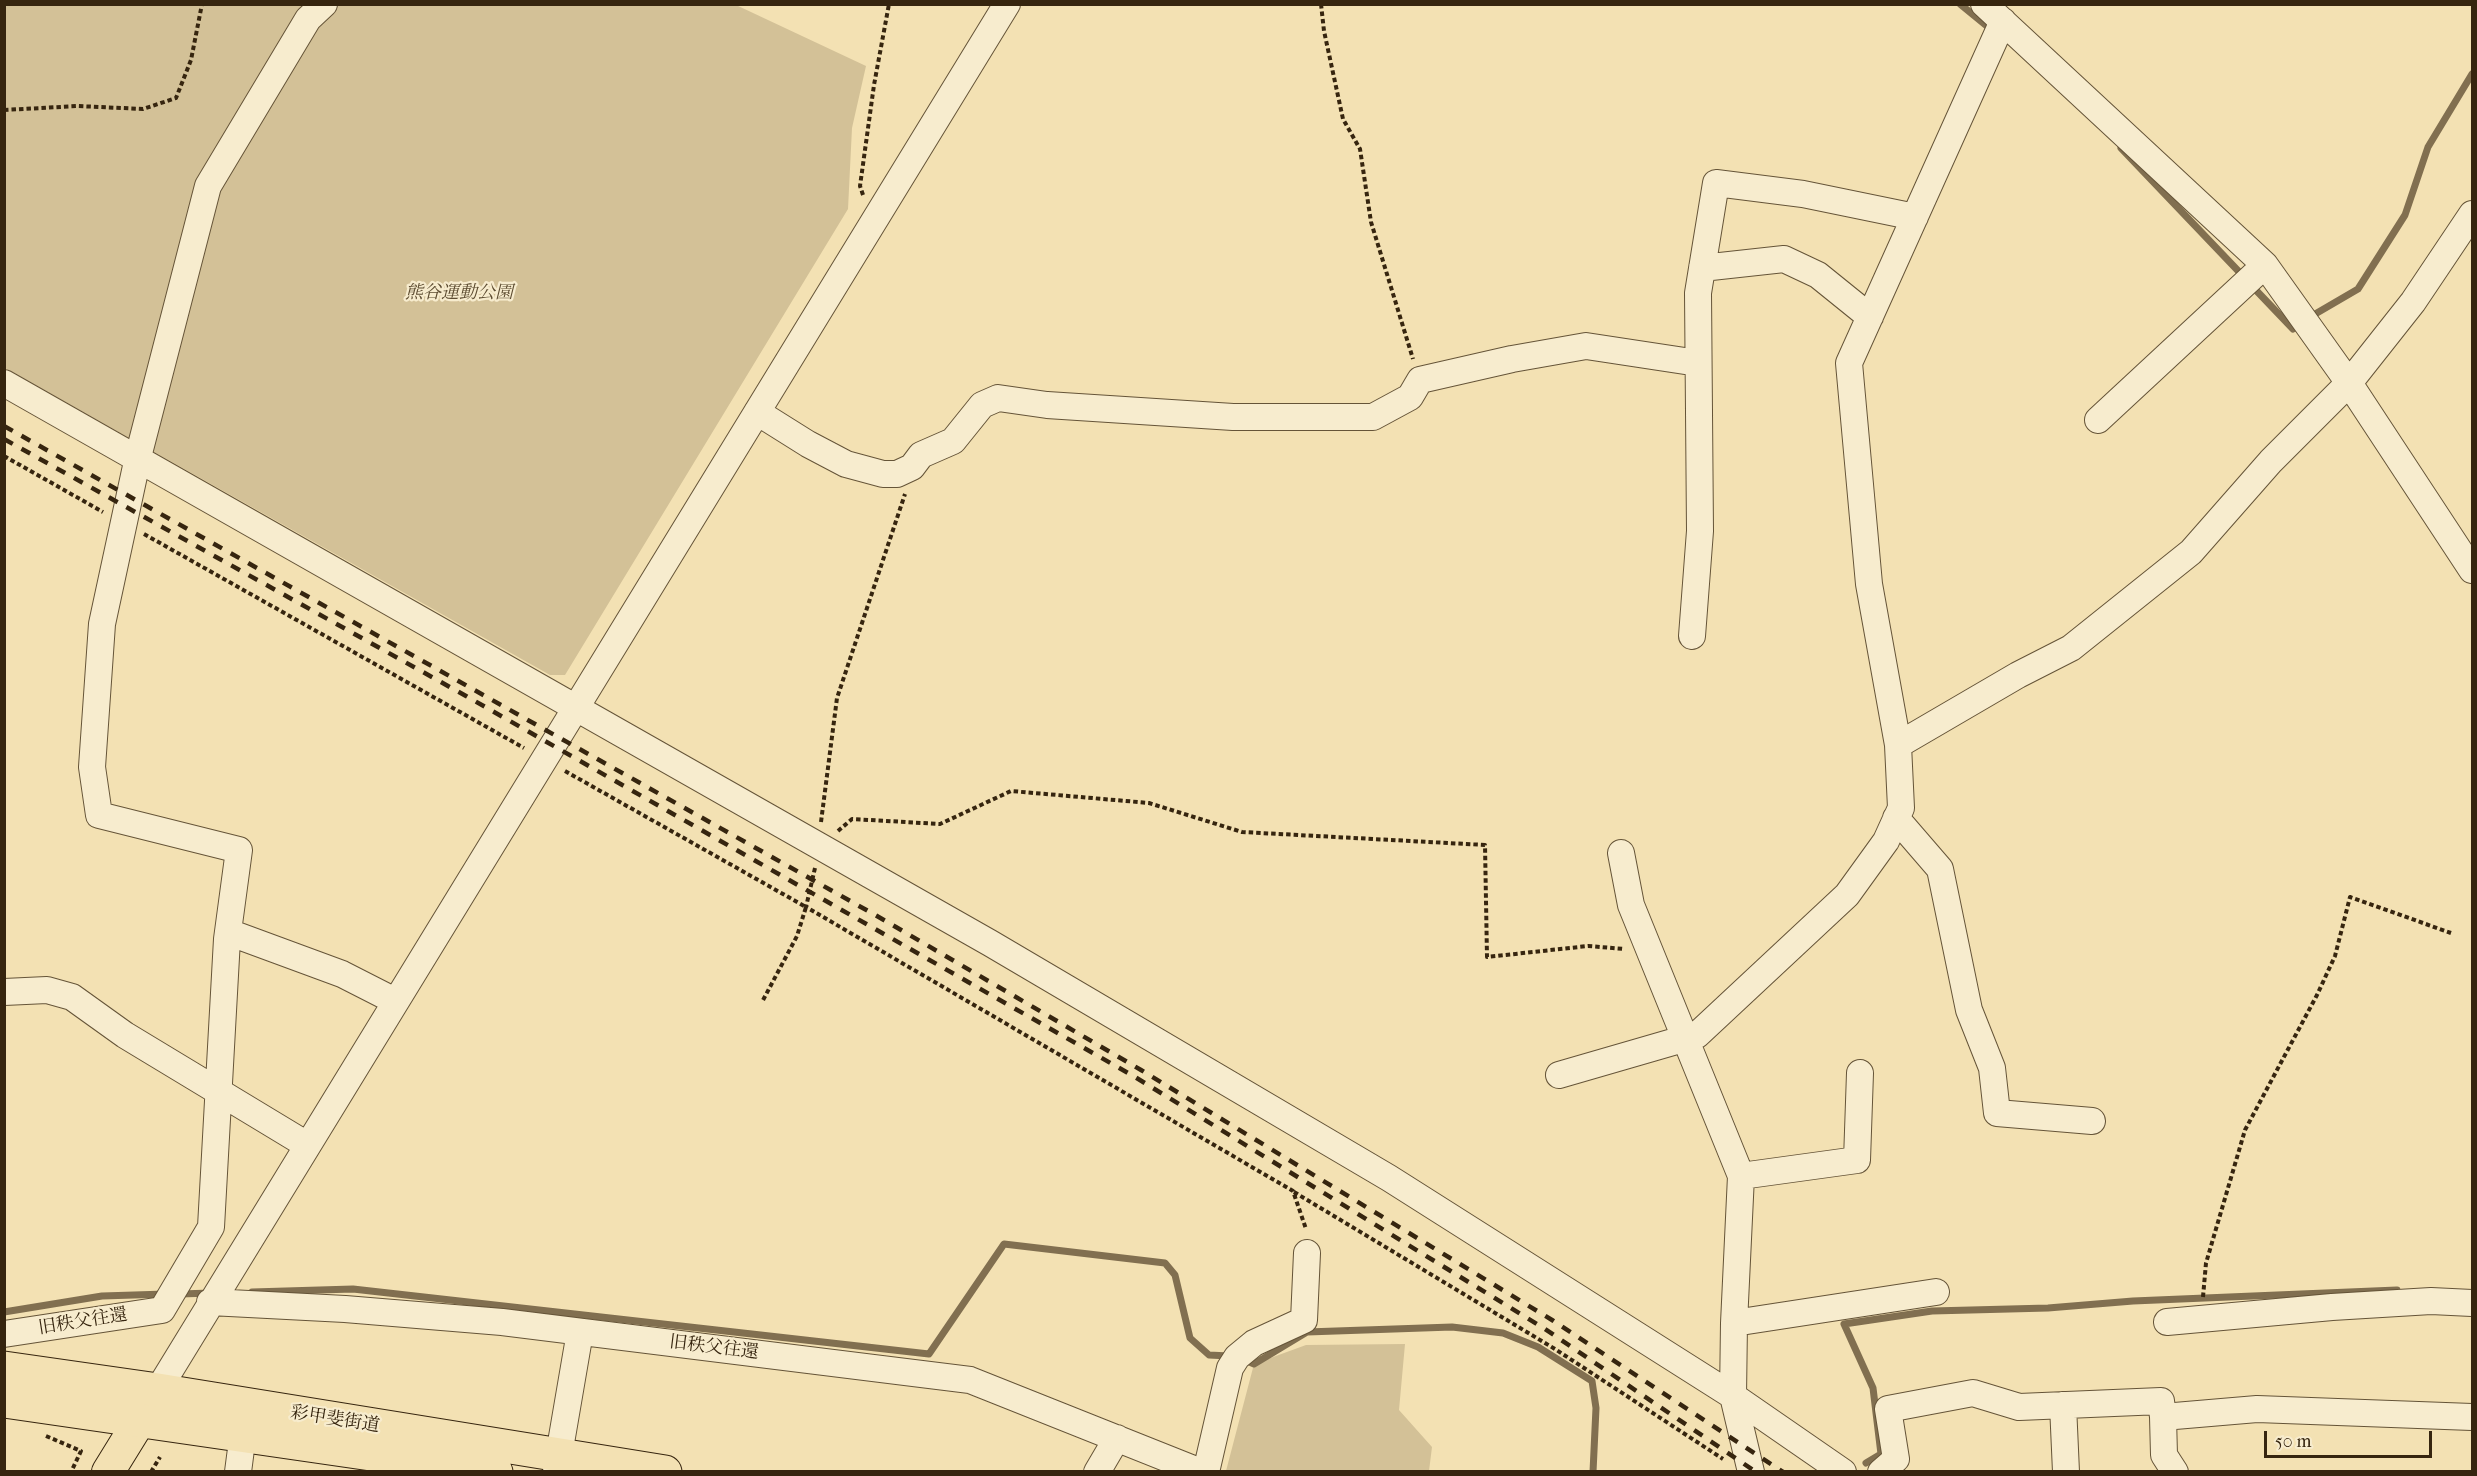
<!DOCTYPE html>
<html>
<head>
<meta charset="utf-8">
<style>
	body { margin:0 }
	#map { position:relative; width:2477px; height:1476px; overflow:hidden; background:#f3e1b3; font-family:"IM FELL French Canon",serif }
	canvas { display:block }
	.frame { position:absolute; inset:0; border:6px solid #36250f; pointer-events:none }
	.scale { position:absolute; left:2264px; top:1431px; width:168px; height:27px; box-sizing:border-box; border:3px solid #36250f; border-top:0; padding-left:8px; font-size:18px; line-height:21px; white-space:nowrap; color:#36250f; -webkit-text-stroke:4px #f7ecce; paint-order:stroke }
</style>
</head>
<body>
<div id="map">
<canvas width="2477" height="1476"></canvas>
<div class="frame"></div>
<div class="scale">50 m</div>
</div>
<script>
const g = document.querySelector('canvas').getContext('2d');
g.lineJoin = 'round';
function paint(path, color) {
  g.fillStyle = color;
  g.fill(path, 'evenodd');
}
function poly(rows) {
  const path = new Path2D();
  for (const r of rows) {
    path.moveTo(r[0], r[1]);
    for (let i = 2; i < r.length; i += 2) path.lineTo(r[i], r[i + 1]);
  }
  return path;
}
function stroke(path, color, width, dash) {
  g.strokeStyle = color;
  g.lineWidth = width;
  g.lineCap = dash ? 'butt' : 'round';
  g.setLineDash(dash || []);
  g.stroke(path);
}
function write(font, color, halo, rows, align = 'center') {
  g.font = font + ' "IM FELL French Canon","Noto Serif JP",serif';
  g.lineWidth = 4.5;
  g.setLineDash([]);
  g.textBaseline = 'middle';
  g.strokeStyle = halo;
  g.fillStyle = color;
  for (const [text, x, y, turn = 0] of rows) {
    g.save();
    g.translate(x, y);
    g.rotate((+turn || 0) * Math.PI / 180);
    g.textAlign = isNaN(turn) ? turn : align;
    if (halo) g.strokeText(text, 0, 0);
    g.fillText(text, 0, 0);
    g.restore();
  }
}
paint(poly([
	[5,5,736,5,866,66,852,128,848,209,565,675,550,675,5,368],
	[1405,1344,1399,1410,1432,1447,1429,1471,1226,1471,1254,1364,1306,1345]
]), '#d3c197');
stroke(poly([
	[1960,4,1993,31],
	[2121,148,2244,277],
	[2251,285,2293,329,2301,323],
	[2310,317,2358,289,2405,215,2428,147,2472,74],
	[252,1292,353,1289,929,1354,1004,1244,1165,1263,1175,1275,1190,1338,1209,1355,1229,1356],
	[180,1294,211,1293],
	[4,1312,102,1296,166,1294],
	[1243,1359,1254,1364,1307,1332,1452,1327,1503,1333,1538,1347,1592,1381,1596,1408,1593,1472],
	[1866,1463,1881,1454,1873,1388,1844,1324,1932,1311,2048,1308,2133,1301,2397,1290]
]), '#816f50', 7);
const minor = poly([
	[1984,4,2265,265,2349,383,2472,570],
	[1702,268,1784,259,1818,275,1870,317],
	[4,383,990,943,1389,1178,1733,1396,1843,1472],
	[757,412,808,444,846,464,883,474,897,474,912,467,921,455,953,441,982,405,998,398,1047,405,1233,417,1373,417,1410,397,1420,380,1512,359,1586,346,1698,363],
	[2098,420,2265,265],
	[1692,636,1700,531,1698,293,1716,183,1803,194,1915,217],
	[1898,745,2018,675,2071,648,2191,552,2271,461,2349,383,2413,302,2472,214],
	[1896,818,1940,869,1969,1010,1992,1068,1997,1113,2092,1121],
	[1621,853,1631,905,1741,1176,1734,1323,1733,1396,1751,1472],
	[228,932,342,974,395,1001],
	[4,992,47,990,72,997,125,1035,307,1145],
	[1559,1075,1697,1035,1847,895,1886,841,1901,808,1898,745,1869,584,1849,363,2003,21],
	[1741,1176,1857,1160,1860,1073],
	[210,1302,345,1309,502,1322,970,1380,1201,1472],
	[2167,1322,2332,1307,2431,1301,2472,1303],
	[1734,1323,1936,1292],
	[4,1334,162,1310,211,1227,227,939,239,850,99,815,92,767,102,624,138,457,208,186,308,19,324,4],
	[158,1390,1007,4],
	[2063,1405,2066,1472],
	[2163,1417,2257,1409,2472,1417],
	[238,1472,245,1418],
	[556,1472,580,1332],
	[1097,1472,1117,1438],
	[1206,1472,1230,1368,1237,1357,1254,1343,1304,1320,1307,1253],
	[1881,1472,1896,1459,1888,1409,1973,1393,2019,1407,2161,1401,2163,1417,2164,1455,2175,1472]
]);
const major = poly([
	[108,1472,153,1399]
]);
const highway = poly([
	[4,1368,158,1390,665,1472],
	[4,1401,496,1472]
]);
stroke(minor, '#655438', 28);
stroke(major, '#36250f', 34);
stroke(highway, '#36250f', 35);
stroke(poly([
	[1321,4,1324,31,1343,119,1360,149,1371,222,1413,359],
	[4,110,78,106,143,109,176,98,191,60,202,4],
	[863,195,860,186,874,85,889,4],
	[4,456,103,512],
	[144,534,524,748],
	[565,771,806,907,797,936,762,1002],
	[821,822,837,698,905,494],
	[838,831,852,819,940,824,1011,791,1149,803,1242,832,1485,845,1487,957,1588,946,1624,949],
	[815,868,806,907,1293,1191,1306,1229],
	[1294,1192,1555,1349,1723,1459],
	[2203,1297,2206,1263,2245,1130,2317,995,2335,956,2350,897,2451,933],
	[46,1436,81,1451,71,1472],
	[151,1472,160,1457]
]), '#36250f', 4, [4.5, 3]);
stroke(minor, '#f7ecce', 26);
stroke(major, '#f3e1b3', 32);
stroke(highway, '#f3e1b3', 33);
stroke(poly([
	[4,426,877,916,1141,1070,1552,1320,1783,1472],
	[4,439,466,696,1135,1077,1545,1329,1756,1472]
]), '#36250f', 4.5, [10, 10]);
write('italic 18px', '#5d4c31', '#f7ecce', [
	["熊谷運動公園",459,294]
]);
write('18px', '#36250f', '#f7ecce', [
	["旧秩父往還",83,1322,-9],
	["旧秩父往還",714,1348,7],
	["彩甲斐街道",335,1420,9]
]);
</script>
</body>
</html>
